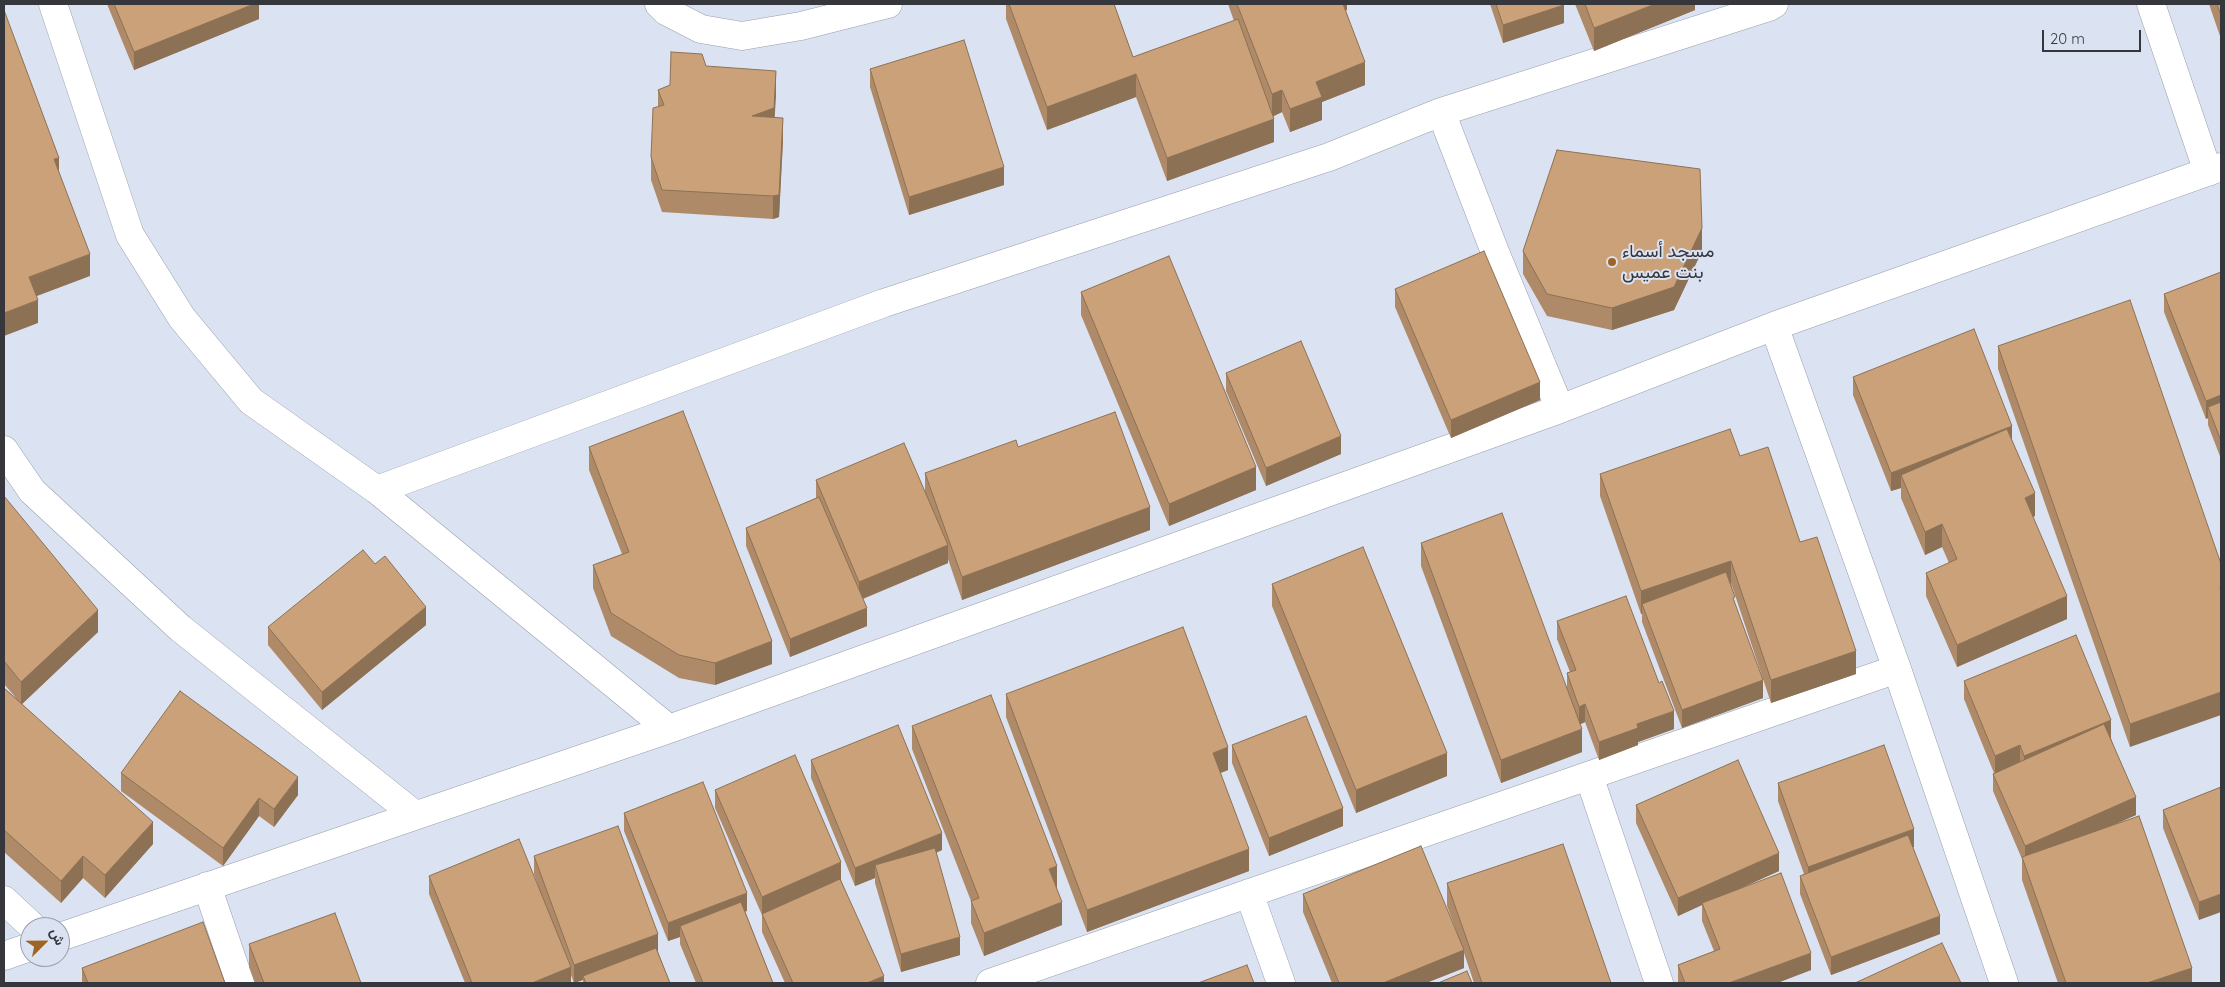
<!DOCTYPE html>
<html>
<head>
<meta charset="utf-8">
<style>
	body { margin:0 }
	#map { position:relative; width:2225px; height:987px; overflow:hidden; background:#dbe2f1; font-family:Quicksand,Vazirmatn,sans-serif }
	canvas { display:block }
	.frame { position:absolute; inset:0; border:5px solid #35373d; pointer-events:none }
	.north { position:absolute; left:20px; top:917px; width:50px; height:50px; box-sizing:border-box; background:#dbe2f1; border:1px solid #999ea9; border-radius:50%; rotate:67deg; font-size:14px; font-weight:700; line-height:20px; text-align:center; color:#35373d }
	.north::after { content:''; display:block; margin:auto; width:18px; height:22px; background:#9d6422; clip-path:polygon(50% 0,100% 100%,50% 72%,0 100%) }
	.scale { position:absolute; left:2042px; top:30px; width:99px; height:22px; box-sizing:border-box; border:2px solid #35373d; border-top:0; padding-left:6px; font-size:15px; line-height:18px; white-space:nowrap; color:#35373d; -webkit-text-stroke:4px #dbe2f1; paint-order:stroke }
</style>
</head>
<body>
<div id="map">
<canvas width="2225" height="987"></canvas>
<div class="frame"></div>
<div class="north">ش</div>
<div class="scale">20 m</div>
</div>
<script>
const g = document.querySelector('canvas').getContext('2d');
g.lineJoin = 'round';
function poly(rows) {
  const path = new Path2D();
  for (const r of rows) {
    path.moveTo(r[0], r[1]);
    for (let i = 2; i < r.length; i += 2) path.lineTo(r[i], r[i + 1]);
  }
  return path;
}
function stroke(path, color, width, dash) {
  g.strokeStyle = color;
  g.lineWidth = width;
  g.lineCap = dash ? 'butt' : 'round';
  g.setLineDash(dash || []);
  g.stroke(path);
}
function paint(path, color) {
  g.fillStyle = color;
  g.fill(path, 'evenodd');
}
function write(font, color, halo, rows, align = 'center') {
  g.font = font + ' Quicksand,Vazirmatn,sans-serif';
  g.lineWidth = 4;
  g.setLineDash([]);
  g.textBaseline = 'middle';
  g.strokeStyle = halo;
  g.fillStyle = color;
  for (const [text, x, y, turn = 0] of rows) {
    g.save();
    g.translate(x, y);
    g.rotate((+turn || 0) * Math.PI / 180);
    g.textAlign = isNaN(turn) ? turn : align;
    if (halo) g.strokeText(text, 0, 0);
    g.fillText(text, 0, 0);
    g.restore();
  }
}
const minor = poly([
	[53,4,130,235,182,318,251,401,377,490,669,729],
	[659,4,666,11,701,29,742,36,801,26,888,4],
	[2151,4,2208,172],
	[1441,112,1495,252,1560,409],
	[1774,326,1897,669,2004,983],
	[4,450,32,491,180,628,415,815],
	[377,490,884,303,1329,157,1441,112,1769,7,1774,4],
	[1589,776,1659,983],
	[207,886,240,983],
	[1249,893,1281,983],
	[4,900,33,927],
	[60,937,669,729,1560,409,1774,326,2221,167],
	[4,956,30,947],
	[990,983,1897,669]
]);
stroke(minor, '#999fad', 29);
stroke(minor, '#fff', 28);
paint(poly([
	[107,4,259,4,259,19,134,70],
	[1006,4,1114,4,1133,57,1234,21,1228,4,1347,4,1347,10,1345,11,1365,85,1322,102,1322,120,1290,132,1282,112,1273,116,1274,142,1167,181,1136,97,1047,130,1006,19],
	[1490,4,1563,4,1564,23,1503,43],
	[1575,4,1695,4,1695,10,1594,51],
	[2209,4,2221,4,2221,39],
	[706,66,776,94,774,117,783,140,779,217,773,219,662,212,651,180,651,157,658,107,658,90,670,85],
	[870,69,1004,185,909,215,870,87],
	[1523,251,1702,251,1674,310,1612,330,1547,316,1523,274],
	[2221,272,2221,459,2208,425,2208,418,2206,419,2164,312,2164,294],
	[1395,289,1540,400,1451,438,1395,307],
	[1081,292,1256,490,1169,526,1081,315],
	[1998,346,2221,564,2130,747,1998,369],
	[1226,373,1341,454,1266,486,1226,391],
	[1853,377,2012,442,2035,516,2033,517,2067,619,1957,667,1926,596,1926,573,1949,563,1942,547,1925,555,1901,498,1901,488,1891,491,1853,395],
	[589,447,772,664,715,685,679,678,611,636,593,588,593,565,622,554,589,470],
	[1018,447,1150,530,962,600,948,559,948,563,863,599,867,626,790,657,746,546,746,528,816,498,816,480,925,490,925,473],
	[1740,456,1800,542,1856,674,1771,703,1731,583,1735,605,1763,698,1682,728,1642,622,1642,614,1641,614,1600,496,1600,474],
	[4,496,98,632,22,704,153,844,105,898,83,878,61,903,4,852,4,688,16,698,4,684],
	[1421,543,1567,687,1567,673,1570,672,1557,639,1557,621,1674,729,1638,742,1638,745,1599,760,1585,722,1580,724,1582,752,1501,783,1421,566],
	[375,564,426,625,322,710,268,645,268,627],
	[1272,584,1447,776,1356,813,1272,606],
	[1964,681,2111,738,2136,815,2108,827,2192,983,2058,983,2022,880,2022,859,1993,791,1993,774,1994,773,1964,699],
	[1006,694,1228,770,1220,773,1249,871,1087,932,1006,717],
	[912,726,1057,888,1062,925,984,956,971,923,971,901,912,749],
	[1232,745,1343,826,1269,856,1232,763],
	[811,760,942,850,936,853,960,955,901,972,875,883,875,878,855,886,811,778],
	[121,773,298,795,274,827,259,816,223,866,121,791],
	[1778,783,1914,847,1913,847,1940,934,1831,975,1800,894,1800,876,1804,874,1778,801],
	[2221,787,2199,920,2163,828,2163,810],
	[715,790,841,880,884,983,785,983,762,932,762,915,715,808],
	[1636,805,1779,871,1737,890,1811,970,1777,983,1678,983,1678,965,1714,951,1702,921,1702,905,1678,916,1636,823],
	[624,813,747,911,745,911,773,983,696,983,680,944,680,937,668,941,624,831],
	[534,856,658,952,670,983,583,983,583,980,574,983,571,975,571,983,465,983,429,894,429,876,541,894,534,874],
	[1447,883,1611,983,1474,983,1464,953,1464,968,1426,983,1332,983,1303,912,1303,894,1457,933,1447,906],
	[249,944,361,983,255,983,249,967],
	[82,968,225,983,82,983]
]), '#ae8a68');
paint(poly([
	[254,4,259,4,259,19,134,70,134,52],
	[1337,4,1347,4,1347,10,1337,13],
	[1655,4,1695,4,1695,10,1594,51,1594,28],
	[1564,5,1564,23,1503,43,1503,25],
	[1365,62,1365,85,1322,102,1322,120,1290,132,1290,109,1316,82],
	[776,71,776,94,774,131,752,116],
	[1136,74,1136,97,1047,130,1047,107],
	[1282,90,1282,112,1272,117,1272,94],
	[783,118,783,140,779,217,773,219,773,196],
	[1274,119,1274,142,1167,181,1167,158],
	[59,158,59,180,54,159],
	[1004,167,1004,185,909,215,909,197],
	[1702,228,1702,251,1674,310,1612,330,1612,308],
	[90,254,90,276,29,299,29,277],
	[38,300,38,323,4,336,4,313],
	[1540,382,1540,400,1451,438,1451,420],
	[2221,395,2221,413,2208,407,2208,418,2206,419,2206,401],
	[2012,426,2012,444,1901,475,1901,488,1891,491,1891,473],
	[1341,436,1341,454,1266,486,1266,468],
	[1256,467,1256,490,1169,526,1169,504],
	[2035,493,2035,516,2025,520,2025,498],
	[1150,507,1150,530,962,600,962,577],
	[1942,524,1942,547,1925,555,1925,532],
	[948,545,948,563,859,600,859,582],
	[1731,561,1731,583,1645,613,1642,604,1642,614,1641,614,1641,591],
	[2067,596,2067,619,1957,667,1957,645],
	[426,607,426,625,322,710,322,692],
	[867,608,867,626,790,657,790,639],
	[98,610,98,632,21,705,21,682],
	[772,641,772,664,715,685,715,663],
	[1856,651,1856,674,1771,703,1771,680],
	[1763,680,1763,698,1682,728,1682,710],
	[2221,692,2221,715,2130,747,2130,724],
	[1585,704,1585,722,1579,725,1579,707],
	[1674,711,1674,729,1638,742,1638,745,1599,760,1599,742,1637,724],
	[2111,720,2111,738,2024,774,2024,756],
	[1582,729,1582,752,1501,783,1501,760],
	[2020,745,2020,763,1995,774,1995,756],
	[1228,747,1228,770,1213,776,1213,753],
	[1447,753,1447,776,1356,813,1356,790],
	[298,777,298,795,274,827,274,809],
	[2136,797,2136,815,2025,864,2025,846],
	[259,798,259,816,223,866,223,848],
	[1343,808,1343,826,1269,856,1269,838],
	[153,822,153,844,105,898,105,875],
	[1914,829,1914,847,1808,885,1808,867],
	[942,833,942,850,879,877,875,865,875,878,855,886,855,868],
	[1249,849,1249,871,1087,932,1087,910],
	[1779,853,1779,871,1703,905,1702,903,1702,905,1678,916,1678,898],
	[83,856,83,878,61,903,61,881],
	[841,862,841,880,762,915,762,897],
	[1057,866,1057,889,1049,869],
	[747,893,747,911,684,935,680,926,680,937,668,941,668,923],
	[2221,894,2221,912,2199,920,2199,902],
	[1062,902,1062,925,984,956,984,933],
	[1940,916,1940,934,1831,975,1831,957],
	[658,934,658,952,583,976,583,980,574,983,574,965],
	[960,937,960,955,901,972,901,954],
	[1464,950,1464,968,1426,983,1383,983],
	[1811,953,1811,970,1777,983,1729,983],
	[571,967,571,983,532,983],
	[2192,968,2192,983,2147,983],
	[884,976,884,983,867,983]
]), '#8d7155');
const building = poly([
	[114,4,254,4,134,52,114,4],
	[1009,4,1114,4,1133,57,1238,19,1274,119,1167,158,1136,74,1047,107,1009,4],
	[1237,4,1343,4,1365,62,1316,82,1322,97,1290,109,1282,90,1272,94,1237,4],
	[1496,4,1563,4,1564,5,1503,25,1496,4],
	[1585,4,1655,4,1594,28,1585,4],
	[2217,4,2221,4,2221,16,2217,4],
	[4,10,59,158,54,159,90,254,29,277,38,300,4,313,4,10],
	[964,40,1004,167,909,197,870,69,964,40],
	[671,52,702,54,706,66,776,71,774,108,752,116,783,118,779,195,773,196,662,190,651,157,653,108,664,105,658,90,670,85,671,52],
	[1557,150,1700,169,1702,228,1674,287,1612,308,1547,294,1523,251,1557,150],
	[1484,251,1540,382,1451,420,1395,289,1484,251],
	[1169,256,1256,467,1169,504,1081,292,1169,256],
	[2221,272,2221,395,2206,401,2164,294,2221,272],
	[2130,300,2221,564,2221,587,2220,587,2221,591,2221,692,2130,724,1998,346,2130,300],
	[1974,329,2012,426,1891,473,1853,377,1974,329],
	[1301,341,1341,436,1266,468,1226,373,1301,341],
	[2221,402,2221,441,2208,407,2221,402],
	[683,411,772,641,715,663,679,655,611,613,593,565,629,552,589,447,683,411],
	[1115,412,1150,507,962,577,925,473,1016,440,1018,447,1115,412],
	[1730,429,1740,456,1768,447,1800,542,1817,537,1856,651,1771,680,1731,561,1641,591,1600,474,1730,429],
	[2007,429,2035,493,2025,498,2067,596,1957,645,1926,573,1957,559,1942,524,1925,532,1901,475,2007,429],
	[904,443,948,545,859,582,816,480,904,443],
	[4,496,98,610,21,682,4,661,4,496],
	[819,497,867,608,790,639,746,528,819,497],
	[1502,513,1582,729,1501,760,1421,543,1502,513],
	[1363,547,1447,753,1356,790,1272,584,1363,547],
	[363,550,375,564,385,556,426,607,322,692,268,627,363,550],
	[1726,572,1735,597,1733,598,1763,680,1682,710,1642,604,1726,572],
	[1626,596,1659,683,1662,681,1674,711,1637,724,1638,728,1599,742,1585,704,1579,707,1567,673,1576,670,1557,621,1626,596],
	[1183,627,1228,747,1213,753,1249,849,1087,910,1006,694,1183,627],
	[2076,635,2111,720,2024,756,2020,745,1995,756,1964,681,2076,635],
	[4,688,153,822,105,875,83,856,61,881,4,830,4,688],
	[180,691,298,777,274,809,259,798,223,848,121,773,180,691],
	[991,695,1057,866,1049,869,1062,902,984,933,971,901,979,898,912,726,991,695],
	[1306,716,1343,808,1269,838,1232,745,1306,716],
	[2104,724,2136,797,2025,846,1993,774,2104,724],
	[898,725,942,833,855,868,811,760,898,725],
	[1884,745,1914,829,1808,867,1778,783,1884,745],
	[795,755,841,862,762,897,715,790,795,755],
	[1738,760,1779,853,1678,898,1636,805,1738,760],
	[703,782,747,893,668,923,624,813,703,782],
	[2221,787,2221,894,2199,902,2163,810,2221,787],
	[2139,816,2192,968,2147,983,2066,983,2022,857,2139,816],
	[618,826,658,934,574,965,534,856,618,826],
	[1908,835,1940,916,1831,957,1800,876,1908,835],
	[519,839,571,967,532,983,472,983,429,876,519,839],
	[1563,844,1611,983,1482,983,1447,883,1563,844],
	[1421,846,1464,950,1383,983,1339,983,1303,894,1421,846],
	[935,848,960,937,901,954,875,865,935,848],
	[1781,873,1811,953,1729,983,1685,983,1678,965,1720,949,1702,903,1781,873],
	[840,879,884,976,867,983,793,983,762,914,840,879],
	[741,902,773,983,703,983,680,926,741,902],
	[335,913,361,983,264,983,249,944,335,913],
	[203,922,225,983,88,983,82,968,203,922],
	[1942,943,1961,983,1855,983,1942,943],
	[656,948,670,983,586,983,583,976,656,948],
	[1247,965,1254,983,1198,983,1247,965],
	[1467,971,1472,983,1438,983,1467,971],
	[567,981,567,983,560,983,567,981]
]);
paint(building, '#caa179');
stroke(building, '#8d7155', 1);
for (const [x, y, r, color] of [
	[1612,262,5,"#9d6422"]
]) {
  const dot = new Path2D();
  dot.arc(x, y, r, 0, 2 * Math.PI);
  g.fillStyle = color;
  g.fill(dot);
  stroke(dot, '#dbe2f1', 2);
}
write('18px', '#35373d', '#dbe2f1', [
	["مسجد أسماء",1622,252],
	["بنت عميس",1622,273]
], 'left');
</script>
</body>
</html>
